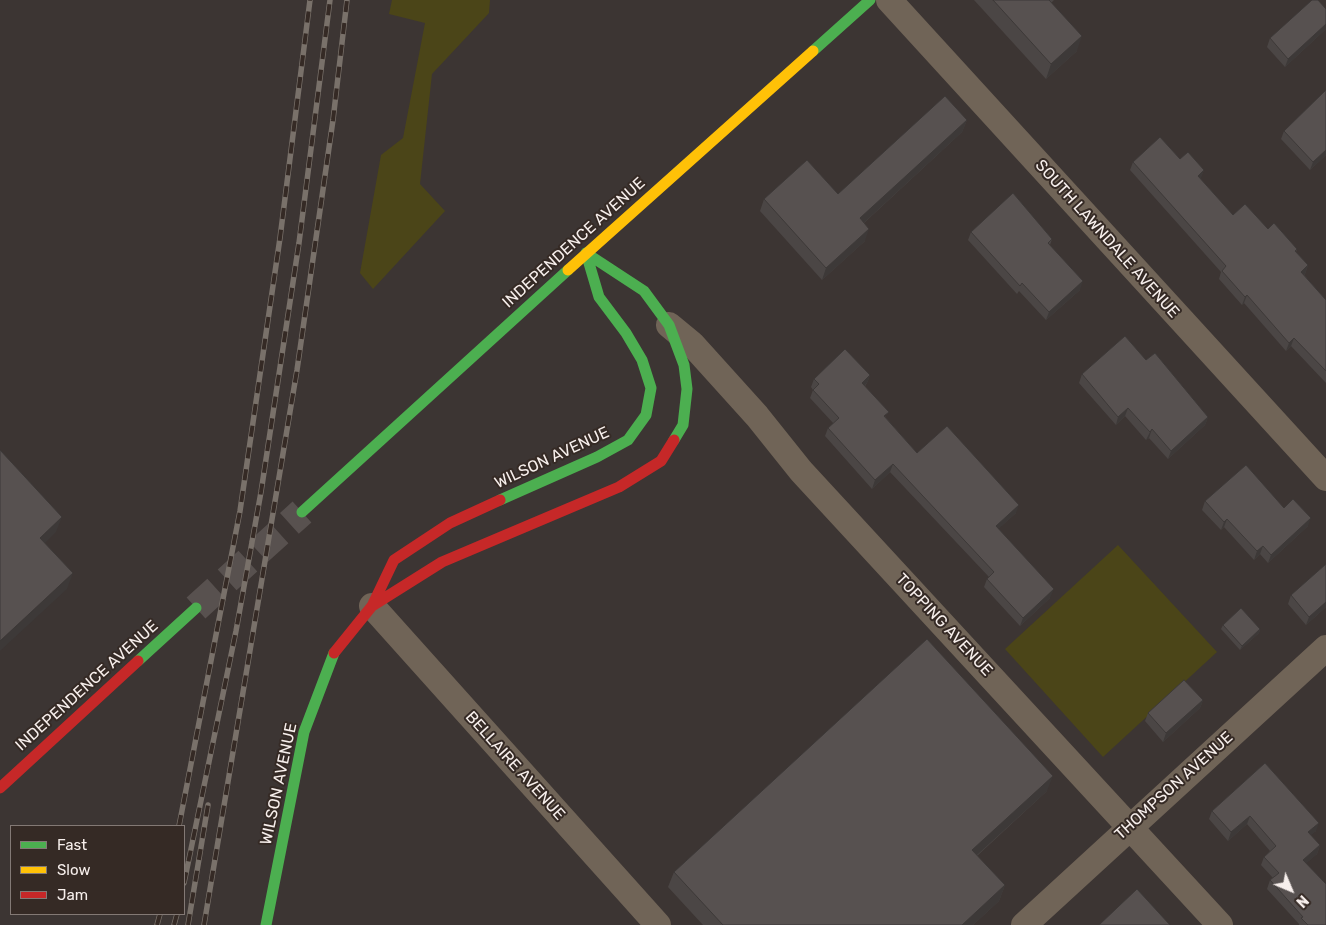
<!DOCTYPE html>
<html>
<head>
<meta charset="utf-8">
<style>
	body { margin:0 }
	#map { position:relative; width:1326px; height:925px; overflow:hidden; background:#3c3533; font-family:Rubik,sans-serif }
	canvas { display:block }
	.legend { position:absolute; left:10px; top:825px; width:175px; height:90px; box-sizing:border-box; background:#352a25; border:1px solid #837975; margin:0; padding:6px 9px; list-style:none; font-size:15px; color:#f7efec }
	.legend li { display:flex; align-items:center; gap:10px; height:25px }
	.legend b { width:25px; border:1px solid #837975 }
	.north { position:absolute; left:1266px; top:865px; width:50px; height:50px; -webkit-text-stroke:4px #352a25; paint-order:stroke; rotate:135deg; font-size:14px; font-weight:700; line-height:20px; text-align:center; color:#f7efec }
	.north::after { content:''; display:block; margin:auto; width:18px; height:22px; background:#f7efec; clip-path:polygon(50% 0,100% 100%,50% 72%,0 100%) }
</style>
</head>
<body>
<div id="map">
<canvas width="1326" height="925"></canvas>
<ul class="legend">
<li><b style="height:6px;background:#4caf50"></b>Fast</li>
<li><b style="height:6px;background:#ffc107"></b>Slow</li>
<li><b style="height:6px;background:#c62828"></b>Jam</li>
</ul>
<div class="north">N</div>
</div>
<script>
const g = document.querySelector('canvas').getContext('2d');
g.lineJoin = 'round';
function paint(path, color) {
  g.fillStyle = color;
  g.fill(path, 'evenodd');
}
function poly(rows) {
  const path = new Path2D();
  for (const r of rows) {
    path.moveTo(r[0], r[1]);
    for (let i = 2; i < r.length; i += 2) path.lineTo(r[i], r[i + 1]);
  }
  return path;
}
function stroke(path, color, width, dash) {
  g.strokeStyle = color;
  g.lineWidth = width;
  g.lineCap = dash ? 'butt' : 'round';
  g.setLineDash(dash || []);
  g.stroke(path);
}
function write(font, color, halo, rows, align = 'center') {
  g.font = font + ' Rubik,sans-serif';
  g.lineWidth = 4;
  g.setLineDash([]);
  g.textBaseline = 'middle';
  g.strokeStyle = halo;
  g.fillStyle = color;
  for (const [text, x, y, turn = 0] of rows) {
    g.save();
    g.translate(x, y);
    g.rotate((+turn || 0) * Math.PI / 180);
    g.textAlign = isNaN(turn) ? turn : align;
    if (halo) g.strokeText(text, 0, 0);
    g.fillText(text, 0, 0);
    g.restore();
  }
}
paint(poly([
	[392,0,490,0,489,13,432,74,420,184,445,211,373,289,360,273,381,155,403,138,425,23,389,14],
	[1118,545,1217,652,1103,757,1005,649]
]), '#4b4518');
stroke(poly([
	[196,608,302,512]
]), '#58514f', 28, [28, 14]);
stroke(poly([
	[889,0,1326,478],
	[669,325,692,344,757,416,801,471,1220,925],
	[372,606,658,925],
	[1024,925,1326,648]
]), '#706457', 26);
stroke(poly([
	[813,51,870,0],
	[586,253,644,291,669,325,684,365,687,389,683,425,674,440],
	[500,500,597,457,628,440,646,415,651,388,642,360,626,333,599,297,586,253],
	[302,512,568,270],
	[138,661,196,608],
	[266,925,304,732,334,653]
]), '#4caf50', 11);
stroke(poly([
	[568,270,813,51]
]), '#ffc107', 11);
stroke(poly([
	[372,606,442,562,619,487,661,461,674,440],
	[334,653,372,606,394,560,450,523,500,500],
	[0,788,138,661]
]), '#c62828', 11);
const rail = poly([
	[179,826,240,511,280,238,310,0],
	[184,883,236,631,261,492,299,243,330,0],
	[157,925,160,914],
	[174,925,177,914],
	[188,925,208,805],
	[204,925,297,370,333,120,347,0]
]);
stroke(rail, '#79716a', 5.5);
stroke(rail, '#352a25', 4, [11]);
paint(poly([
	[974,0,1054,0,1051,3,1077,51,1046,79],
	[1326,9,1326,29,1285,67,1267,47,1270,38],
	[1326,90,1326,155,1310,170,1281,139,1284,131],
	[967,120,962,132,864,223,865,241,822,280,760,211,764,199,838,194],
	[1180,159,1204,170,1200,179,1233,215,1268,229,1297,249,1296,252,1308,265,1305,274,1304,275,1326,300,1326,383,1291,346,1286,351,1244,303,1242,305,1219,279,1221,272,1130,170,1133,162],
	[971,232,1052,239,1050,245,1080,290,1046,320,1019,291,1017,294,968,240],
	[1146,360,1208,417,1205,425,1168,459,1149,438,1146,440,1125,416,1116,425,1079,383,1082,374],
	[870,375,867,383,865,386,887,419,917,453,1016,513,998,529,1050,598,1020,626,984,587,987,579,989,577,890,472,872,489,825,436,828,428,834,424,810,398,813,390,811,387,814,379],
	[1205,501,1284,508,1308,526,1268,563,1260,554,1254,560,1224,527,1221,530,1202,510],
	[1291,595,1326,607,1306,625,1288,604],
	[1223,625,1260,629,1259,633,1240,650,1221,629],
	[1203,700,1200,708,1163,742,1145,721,1148,713],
	[1265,763,1316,831,1310,835,1320,845,1317,854,1306,863,1326,925,1299,925,1299,924,1267,889,1270,880,1273,878,1261,865,1264,857,1270,851,1247,824,1228,841,1209,819,1212,811],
	[1047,791,977,856,1005,885,999,901,973,925,703,925,668,887,674,872]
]), '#4b4645');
paint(poly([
	[1326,24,1326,29,1285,67,1288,59],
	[1082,36,1077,51,1046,79,1051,64],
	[967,120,962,132,855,231,860,218],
	[1326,150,1326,155,1310,170,1313,162],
	[1204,170,1201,178,1195,184,1198,176],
	[869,229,865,241,822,280,826,268],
	[1308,265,1305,274,1298,280,1301,272],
	[1083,281,1080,290,1046,320,1049,312],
	[1247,295,1244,303,1242,305,1245,297],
	[1294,338,1291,346,1286,351,1289,343],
	[870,375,867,383,859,391,862,383],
	[1128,408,1125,416,1116,425,1118,417],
	[1208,417,1205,425,1168,459,1171,451],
	[1152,429,1149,438,1146,440,1150,432],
	[893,464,890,472,872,489,875,480],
	[1019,505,1016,513,993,534,996,526],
	[62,517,56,532,35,553,40,538],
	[1311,518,1308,526,1268,563,1271,555],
	[1227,519,1224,527,1221,530,1224,522],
	[1263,546,1260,554,1254,560,1257,551],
	[73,573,67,589,0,651,0,641],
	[1054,589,1050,598,1020,626,1023,618],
	[1326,602,1326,607,1306,625,1309,617],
	[1260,629,1259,633,1240,650,1242,646],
	[1203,700,1200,708,1163,742,1166,733],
	[1053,776,1047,791,966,865,972,850],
	[1250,816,1247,824,1228,841,1231,832],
	[1319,823,1316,831,1305,840,1308,832],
	[1320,845,1317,854,1300,869,1303,860],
	[1005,885,999,901,973,925,962,925]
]), '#3d3938');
const building = poly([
	[993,0,1049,0,1082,36,1051,64,993,0],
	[1312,0,1318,0,1326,9,1326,24,1288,59,1270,38,1312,0],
	[1326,90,1326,150,1313,162,1284,131,1326,90],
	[945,96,967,120,860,218,869,229,826,268,764,199,807,160,838,194,945,96],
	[1160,137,1180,159,1188,152,1204,170,1198,176,1233,215,1245,204,1268,229,1274,223,1297,249,1295,251,1308,265,1301,272,1326,300,1326,371,1294,338,1289,343,1247,295,1245,297,1222,271,1226,266,1133,162,1160,137],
	[1013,193,1052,239,1048,243,1083,281,1049,312,1022,283,1020,286,971,232,1013,193],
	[1125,336,1146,360,1155,353,1208,417,1171,451,1152,429,1150,432,1128,408,1118,417,1082,374,1125,336],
	[845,349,870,375,862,383,889,412,884,416,917,453,947,426,1019,505,996,526,1054,589,1023,618,987,579,994,572,893,464,875,480,828,428,839,418,813,390,819,384,814,379,845,349],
	[0,450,62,517,40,538,73,573,0,641,0,450],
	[1246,465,1284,508,1293,499,1311,518,1271,555,1263,546,1257,551,1227,519,1224,522,1205,501,1246,465],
	[1326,564,1326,602,1309,617,1291,595,1326,564],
	[1241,608,1260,629,1242,646,1223,625,1241,608],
	[927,639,1053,776,972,850,1005,885,962,925,723,925,674,872,927,639],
	[1184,680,1203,700,1166,733,1148,713,1184,680],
	[1265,763,1319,823,1308,832,1320,845,1303,860,1326,884,1326,925,1308,925,1301,918,1303,917,1270,880,1279,873,1264,857,1276,846,1250,816,1231,832,1212,811,1265,763],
	[1137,889,1170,925,1099,925,1137,889]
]);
paint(building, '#575150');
stroke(building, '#3d3938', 1);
write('16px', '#f7efec', '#352a25', [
	["SOUTH LAWNDALE AVENUE",1107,239,48],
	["INDEPENDENCE AVENUE",574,243,-42],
	["WILSON AVENUE",552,458,-25],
	["TOPPING AVENUE",944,625,47],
	["INDEPENDENCE AVENUE",87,686,-42],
	["BELLAIRE AVENUE",515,766,48],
	["WILSON AVENUE",279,784,-78],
	["THOMPSON AVENUE",1174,786,-42]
]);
</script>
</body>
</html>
